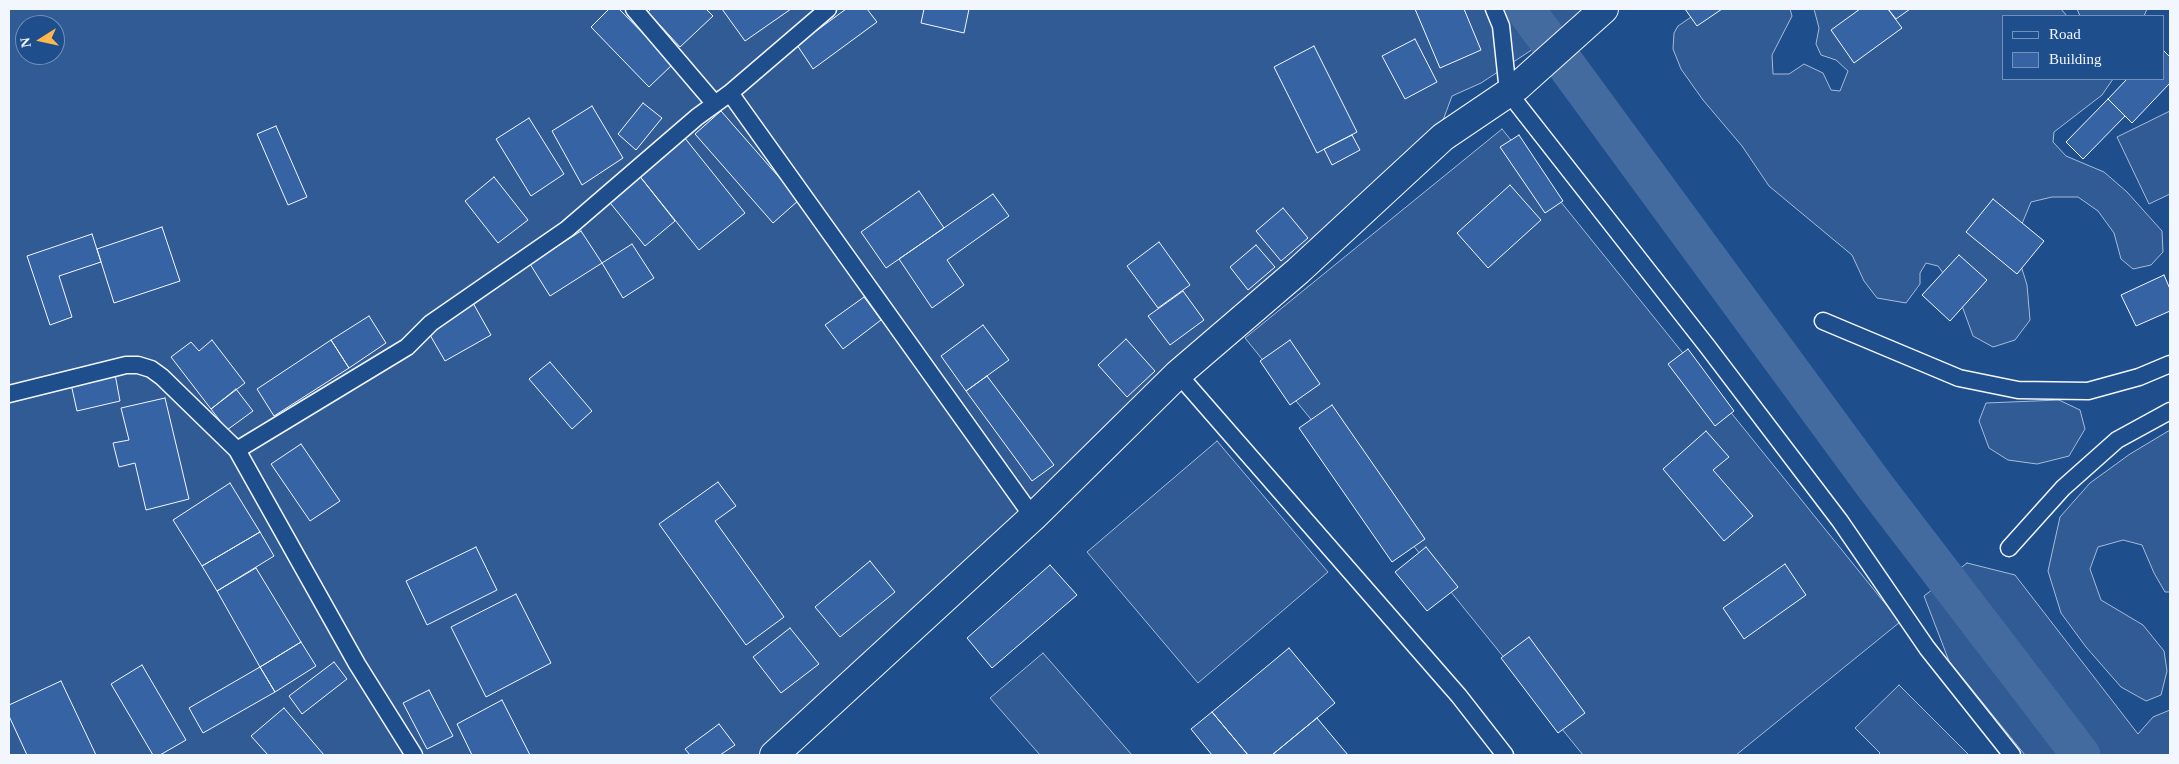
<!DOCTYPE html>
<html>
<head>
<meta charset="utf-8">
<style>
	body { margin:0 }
	#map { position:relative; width:2179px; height:764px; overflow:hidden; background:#1f4e8c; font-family:"Times New Roman",serif }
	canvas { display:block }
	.frame { position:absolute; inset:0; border:10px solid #f2f6ff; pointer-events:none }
	.legend { position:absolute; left:2002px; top:15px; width:162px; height:65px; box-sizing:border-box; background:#1f4e8c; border:1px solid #7391ba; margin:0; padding:6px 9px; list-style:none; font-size:15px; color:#f2f6ff }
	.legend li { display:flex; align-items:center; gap:10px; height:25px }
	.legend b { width:25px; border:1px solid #7391ba }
	.north { position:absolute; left:15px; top:15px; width:50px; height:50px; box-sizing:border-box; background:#1f4e8c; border:1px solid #7391ba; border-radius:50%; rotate:260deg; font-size:14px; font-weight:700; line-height:20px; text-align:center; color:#f2f6ff }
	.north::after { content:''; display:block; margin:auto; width:18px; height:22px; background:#ffb74d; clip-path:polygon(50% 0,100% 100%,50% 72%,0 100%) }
</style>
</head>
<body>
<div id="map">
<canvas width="2179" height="764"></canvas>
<div class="frame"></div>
<ul class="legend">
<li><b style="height:6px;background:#1f4e8c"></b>Road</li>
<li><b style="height:14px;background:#3563a3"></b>Building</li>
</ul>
<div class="north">N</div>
</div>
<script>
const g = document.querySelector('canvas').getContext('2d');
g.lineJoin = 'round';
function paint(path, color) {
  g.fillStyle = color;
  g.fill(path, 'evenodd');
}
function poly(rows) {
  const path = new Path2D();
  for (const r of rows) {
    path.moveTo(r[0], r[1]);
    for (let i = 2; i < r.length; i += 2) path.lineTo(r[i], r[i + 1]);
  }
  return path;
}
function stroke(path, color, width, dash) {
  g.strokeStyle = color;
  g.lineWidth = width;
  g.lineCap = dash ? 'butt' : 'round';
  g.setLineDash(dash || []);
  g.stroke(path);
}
const built = poly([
	[9,9,1584,9,1573,23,1481,83,1452,96,1439,131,778,755,9,755,9,9],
	[25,25,55,25,55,55,25,55,25,25],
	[1703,9,1790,9,1792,16,1772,55,1773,74,1789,74,1804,64,1823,73,1831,90,1840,91,1848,71,1836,60,1821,55,1816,44,1819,28,1814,9,2061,9,2067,16,2003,16,2003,79,2113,79,2102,95,2054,132,2053,142,2066,156,2104,172,2127,192,2162,231,2163,252,2151,265,2133,269,2121,259,2114,233,2098,211,2078,197,2052,197,2031,202,2014,243,2027,285,2030,320,2015,340,1993,347,1973,336,1957,292,1938,266,1926,263,1920,273,1920,284,1906,303,1877,298,1864,281,1852,255,1769,186,1742,146,1703,100,1681,69,1673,49,1674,33,1678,26,1703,9],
	[2077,9,2147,9,2144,16,2080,16,2077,9],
	[2170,111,2170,194,2149,204,2117,137,2170,111],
	[1502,129,1900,622,1736,755,1583,755,1245,338,1502,129],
	[2059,400,2080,410,2085,429,2069,456,2037,464,2008,460,1989,448,1979,421,1986,403,2059,400],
	[2170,430,2170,592,2165,592,2154,573,2142,545,2123,540,2098,547,2090,569,2101,600,2143,625,2164,651,2167,671,2161,695,2146,701,2121,687,2086,647,2061,613,2048,571,2060,517,2090,483,2130,454,2170,430],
	[1217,441,1328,572,1198,683,1087,552,1217,441],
	[1967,563,2015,575,2138,734,2153,717,2170,710,2170,755,2025,755,1949,661,1924,596,1967,563],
	[1043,653,1132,755,1040,755,990,698,1043,653],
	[1899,685,1969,755,1878,755,1880,753,1855,728,1899,685]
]);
paint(built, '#305b95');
stroke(built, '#a8bbd7', 1);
stroke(poly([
	[1525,9,1875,486,2081,755]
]), '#446ba0', 39);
const building = poly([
	[609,9,619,9,673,64,649,87,591,27,609,9],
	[651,9,706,9,713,16,680,47,648,12,651,9],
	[722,9,791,9,745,41,722,9],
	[846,9,867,9,877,22,813,69,797,45,846,9],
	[924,9,969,9,964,33,921,23,924,9],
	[1415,9,1464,9,1481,50,1440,68,1415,9],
	[1685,9,1722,9,1697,26,1685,9],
	[1860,9,1888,9,1902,28,1854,63,1831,30,1860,9],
	[1888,9,1910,9,1896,19,1888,9],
	[1415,39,1437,82,1405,99,1382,56,1415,39],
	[1314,46,1357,132,1317,153,1274,67,1314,46],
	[2163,50,2170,57,2170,83,2132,123,2108,99,2127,79,2163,79,2163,50],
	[2108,99,2125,116,2083,159,2066,142,2108,99],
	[643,103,662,118,636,150,618,134,643,103],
	[592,106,623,158,582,185,552,131,592,106],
	[721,111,799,200,773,223,695,134,721,111],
	[529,118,564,174,531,196,496,139,529,118],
	[276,126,307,197,288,205,257,134,276,126],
	[1352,135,1360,150,1332,165,1324,149,1352,135],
	[1519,135,1563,201,1545,213,1500,147,1519,135],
	[684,137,745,213,699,250,638,174,684,137],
	[638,174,675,221,645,246,607,199,638,174],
	[494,177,528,220,498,243,465,201,494,177],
	[1510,185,1541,220,1488,268,1457,233,1510,185],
	[919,191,944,228,886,268,861,232,919,191],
	[993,194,1009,216,947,260,964,285,932,308,899,259,993,194],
	[1993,199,2044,241,2017,274,1966,232,1993,199],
	[1283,208,1308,238,1281,261,1256,231,1283,208],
	[162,227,180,281,114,303,97,249,162,227],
	[581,231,602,263,550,296,530,264,581,231],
	[92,234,101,262,59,276,72,317,50,325,27,256,92,234],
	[1159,242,1190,285,1158,308,1127,266,1159,242],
	[632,244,654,278,623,298,602,263,632,244],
	[1256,245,1275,267,1248,290,1230,267,1256,245],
	[1959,255,1987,280,1950,321,1922,295,1959,255],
	[2164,275,2170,289,2170,311,2136,326,2121,295,2164,275],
	[1183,291,1204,320,1170,345,1148,316,1183,291],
	[864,297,881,320,843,349,825,325,864,297],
	[473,303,491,335,445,361,426,328,473,303],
	[369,316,386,343,349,368,331,340,369,316],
	[983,325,1009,360,966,391,941,356,983,325],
	[1126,339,1155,371,1127,397,1098,365,1126,339],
	[212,340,245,383,211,409,171,357,191,342,199,351,212,340],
	[331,340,349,368,274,416,257,389,331,340],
	[1290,340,1320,384,1290,405,1260,361,1290,340],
	[1688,349,1734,411,1715,426,1668,364,1688,349],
	[550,362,592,411,572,429,529,379,550,362],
	[115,374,120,401,77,411,71,384,115,374],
	[987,376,1054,465,1032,481,966,391,987,376],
	[236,389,253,411,227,430,211,409,236,389],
	[165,398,189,499,146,510,135,463,119,467,113,443,129,440,121,408,165,398],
	[1332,405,1425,539,1392,562,1299,428,1332,405],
	[1706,431,1729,457,1713,470,1753,516,1724,541,1663,469,1706,431],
	[301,444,340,501,310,521,271,464,301,444],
	[718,482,736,506,715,521,784,617,746,645,659,524,718,482],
	[230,483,260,532,202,566,173,520,230,483],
	[260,532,274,556,217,591,202,566,260,532],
	[476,547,497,590,427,625,406,581,476,547],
	[1426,547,1458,587,1427,611,1395,572,1426,547],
	[870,561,895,592,840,637,815,607,870,561],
	[1785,564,1806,595,1744,639,1723,608,1785,564],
	[1050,565,1077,595,992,668,967,638,1050,565],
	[256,568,301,642,260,667,217,591,256,568],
	[516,594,551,663,486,697,451,627,516,594],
	[790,628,819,664,781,693,753,657,790,628],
	[1529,637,1585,713,1558,733,1501,658,1529,637],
	[301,642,316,666,275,692,260,667,301,642],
	[1289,648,1335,703,1272,755,1248,755,1212,712,1289,648],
	[334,662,347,679,302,714,289,696,334,662],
	[142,665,186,740,160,755,153,755,111,684,142,665],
	[260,667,275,692,203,733,189,708,260,667],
	[61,681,96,755,27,755,9,716,9,705,61,681],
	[429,690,453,736,427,749,403,703,429,690],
	[502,700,530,755,472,755,457,724,502,700],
	[284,708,324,755,268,755,251,736,284,708],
	[1212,712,1248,755,1212,755,1191,729,1212,712],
	[1317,718,1348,755,1272,755,1317,718],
	[719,724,735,745,720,755,690,755,685,749,719,724]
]);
paint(building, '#3563a3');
stroke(building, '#f2f6ff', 1);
const service = poly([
	[634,9,715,104],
	[828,9,730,93,1033,517],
	[1494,9,1501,26,1508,92,1707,346,1840,521,1927,648,2012,755],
	[1823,321,1959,378,2018,390,2088,391,2139,377,2170,364],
	[1178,374,1459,696,1505,755],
	[9,394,126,365,138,365,151,369,162,377,237,450],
	[2009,548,2063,488,2117,440,2170,411],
	[414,755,357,664,237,450,407,347,431,323,567,229,697,117,730,93]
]);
const tertiary = poly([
	[774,755,1033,517,1178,374,1298,271,1443,137,1517,87,1604,9]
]);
stroke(service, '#f2f6ff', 19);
stroke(tertiary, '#f2f6ff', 30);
stroke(service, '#1f4e8c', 16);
stroke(tertiary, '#1f4e8c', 28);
</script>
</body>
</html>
